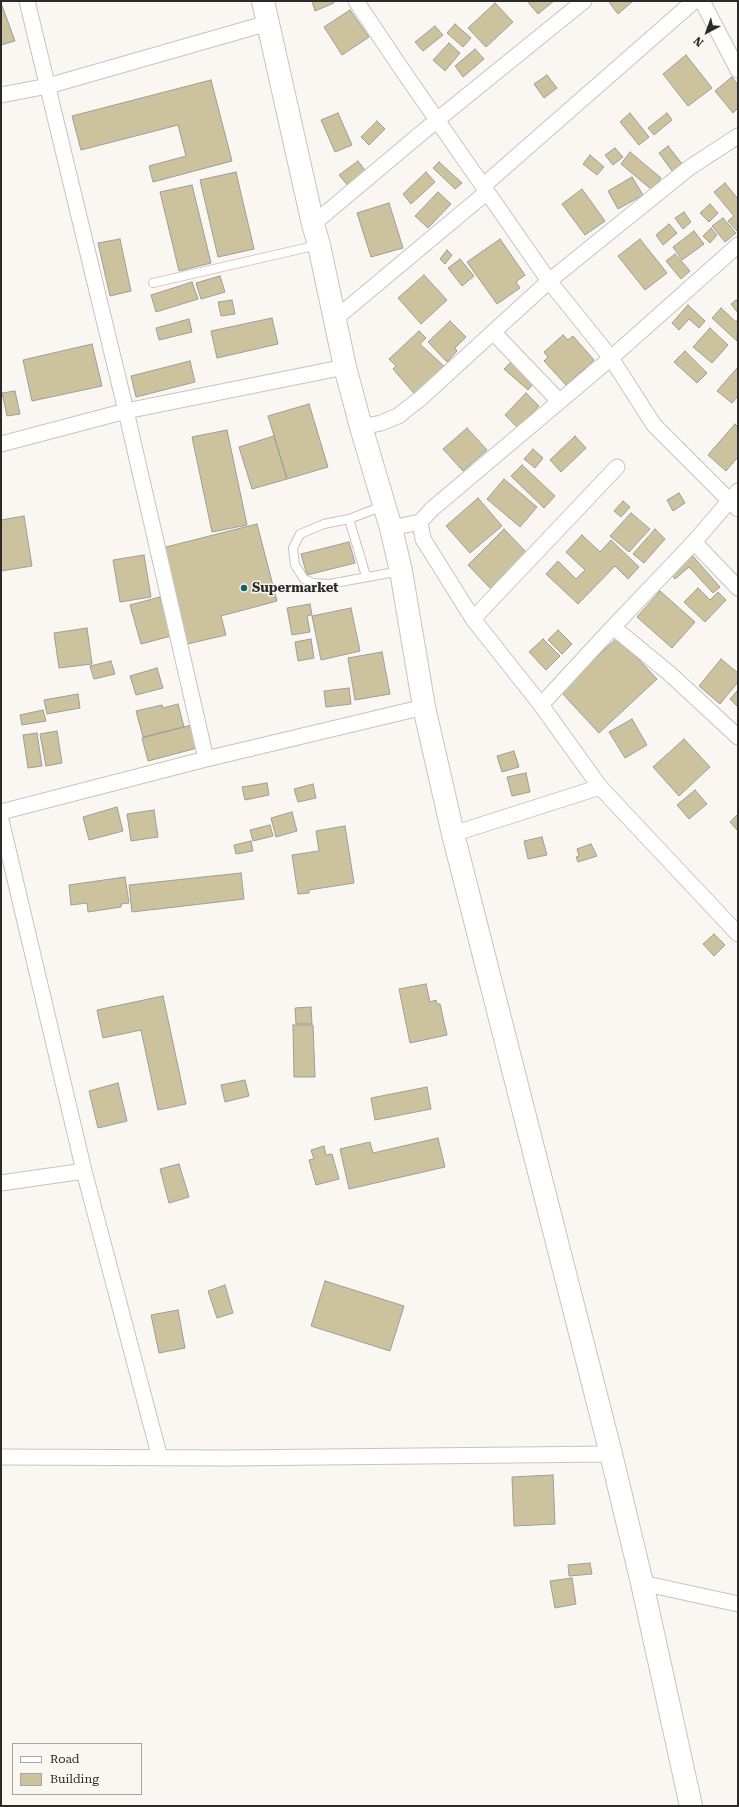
<!DOCTYPE html>
<html>
<head>
<meta charset="utf-8">
<style>
	body { margin:0 }
	#map { position:relative; width:739px; height:1807px; overflow:hidden; background:#faf6f2; font-family:"Roboto Serif",serif }
	canvas { display:block }
	.frame { position:absolute; inset:0; border:2px solid #2c2b29; pointer-events:none }
	.legend { position:absolute; left:12px; top:1743px; width:130px; height:52px; box-sizing:border-box; background:#faf6f2; border:1px solid #a8a5a2; margin:0; padding:5px 7px; list-style:none; font-size:12px; color:#2c2b29 }
	.legend li { display:flex; align-items:center; gap:8px; height:20px }
	.legend b { width:20px; border:1px solid #a8a5a2 }
	.north { position:absolute; left:687px; top:12px; width:40px; height:40px; -webkit-text-stroke:3px #faf6f2; paint-order:stroke; rotate:221deg; font-size:11px; font-weight:700; line-height:16px; text-align:center; color:#2c2b29 }
	.north::after { content:''; display:block; margin:auto; width:14px; height:18px; background:#2c2b29; clip-path:polygon(50% 0,100% 100%,50% 72%,0 100%) }
</style>
</head>
<body>
<div id="map">
<canvas width="739" height="1807"></canvas>
<div class="frame"></div>
<ul class="legend">
<li><b style="height:5px;background:#fff"></b>Road</li>
<li><b style="height:11px;background:#cdc29e"></b>Building</li>
</ul>
<div class="north">N</div>
</div>
<script>
const g = document.querySelector('canvas').getContext('2d');
g.lineJoin = 'round';
function paint(path, color) {
  g.fillStyle = color;
  g.fill(path, 'evenodd');
}
function poly(rows) {
  const path = new Path2D();
  for (const r of rows) {
    path.moveTo(r[0], r[1]);
    for (let i = 2; i < r.length; i += 2) path.lineTo(r[i], r[i + 1]);
  }
  return path;
}
function stroke(path, color, width, dash) {
  g.strokeStyle = color;
  g.lineWidth = width;
  g.lineCap = dash ? 'butt' : 'round';
  g.setLineDash(dash || []);
  g.stroke(path);
}
function write(font, color, halo, rows, align = 'center') {
  g.font = font + ' "Roboto Serif",serif';
  g.lineWidth = 3;
  g.setLineDash([]);
  g.textBaseline = 'middle';
  g.strokeStyle = halo;
  g.fillStyle = color;
  for (const [text, x, y, turn = 0] of rows) {
    g.save();
    g.translate(x, y);
    g.rotate((+turn || 0) * Math.PI / 180);
    g.textAlign = isNaN(turn) ? turn : align;
    if (halo) g.strokeText(text, 0, 0);
    g.fillText(text, 0, 0);
    g.restore();
  }
}
const building = poly([
	[312,1,333,1,334,3,315,11,312,1],
	[527,1,554,1,538,14,527,1],
	[610,1,633,1,618,14,609,2,610,1],
	[1,3,15,41,1,45,1,3],
	[495,3,513,22,486,47,468,28,495,3],
	[350,10,369,37,342,55,324,27,350,10],
	[455,24,471,38,463,47,447,33,455,24],
	[435,26,443,35,423,51,415,42,435,26],
	[449,43,460,53,445,71,433,60,449,43],
	[475,49,484,59,463,77,455,66,475,49],
	[686,55,712,88,688,106,663,74,686,55],
	[547,75,557,88,544,98,534,84,547,75],
	[732,77,738,85,738,108,733,113,715,91,732,77],
	[211,80,232,161,153,182,149,166,186,156,178,125,81,150,72,116,211,80],
	[338,113,352,145,335,152,321,120,338,113],
	[630,113,649,137,639,145,620,122,630,113],
	[667,113,672,120,654,135,648,128,667,113],
	[377,121,385,129,369,145,361,137,377,121],
	[668,146,683,165,673,172,659,153,668,146],
	[615,148,623,157,613,165,605,155,615,148],
	[630,152,661,178,652,190,621,164,630,152],
	[590,155,604,167,597,175,583,164,590,155],
	[358,161,367,173,349,187,339,175,358,161],
	[439,162,462,183,455,189,433,168,439,162],
	[236,172,254,249,218,257,200,180,236,172],
	[426,172,435,182,411,204,403,194,426,172],
	[632,177,643,195,618,209,608,191,632,177],
	[725,183,738,199,738,230,737,231,728,221,734,216,714,192,725,183],
	[192,185,211,263,179,271,160,192,192,185],
	[582,189,605,221,585,235,562,204,582,189],
	[438,192,451,204,428,228,415,216,438,192],
	[389,203,403,248,371,257,357,213,389,203],
	[710,204,718,213,709,222,700,213,710,204],
	[684,212,691,222,683,229,675,218,684,212],
	[723,218,736,233,725,242,712,226,723,218],
	[669,224,677,233,663,245,656,235,669,224],
	[711,228,717,235,710,243,703,236,711,228],
	[694,231,704,244,682,260,673,247,694,231],
	[120,239,131,291,110,296,98,243,120,239],
	[500,239,525,275,516,282,520,288,497,304,467,262,500,239],
	[640,239,667,273,645,290,618,256,640,239],
	[447,250,452,255,445,264,440,259,447,250],
	[675,254,690,271,681,279,666,261,675,254],
	[460,259,474,276,462,286,448,268,460,259],
	[424,275,447,300,421,324,398,298,424,275],
	[220,276,225,292,201,299,196,283,220,276],
	[192,282,198,299,156,312,151,295,192,282],
	[232,300,235,314,221,316,218,302,232,300],
	[736,300,738,302,738,313,731,304,736,300],
	[688,305,705,321,699,328,689,319,679,330,672,323,688,305],
	[721,308,736,322,738,319,737,341,712,318,721,308],
	[272,318,278,344,217,358,211,331,272,318],
	[189,319,192,332,159,340,156,328,189,319],
	[450,321,466,337,455,348,457,351,447,362,428,342,450,321],
	[710,328,728,345,712,363,693,347,710,328],
	[419,331,426,338,420,344,448,370,418,398,393,369,396,366,389,359,419,331],
	[563,335,568,340,573,336,594,360,566,385,544,361,548,357,544,352,563,335],
	[92,344,102,386,32,401,23,360,92,344],
	[685,351,707,373,697,383,674,362,685,351],
	[514,359,537,379,528,390,504,369,514,359],
	[190,361,195,382,136,397,131,376,190,361],
	[738,367,738,396,732,403,717,391,738,367],
	[15,391,20,414,7,416,2,393,15,391],
	[526,393,539,406,518,428,505,415,526,393],
	[309,404,328,467,287,479,268,416,309,404],
	[735,424,738,427,738,457,726,471,708,455,735,424],
	[467,428,487,450,463,471,443,449,467,428],
	[227,430,247,525,212,532,192,437,227,430],
	[274,436,287,479,252,489,239,447,274,436],
	[575,436,586,448,561,472,550,460,575,436],
	[533,449,543,458,535,468,524,459,533,449],
	[522,465,555,496,544,508,511,476,522,465],
	[504,479,537,507,520,527,487,499,504,479],
	[679,493,685,503,673,511,667,500,679,493],
	[478,498,502,526,470,553,446,526,478,498],
	[623,501,630,507,621,517,614,511,623,501],
	[631,513,650,529,629,552,610,536,631,513],
	[24,516,32,566,1,571,1,520,24,516],
	[257,524,277,601,221,616,226,635,183,645,158,549,257,524],
	[504,529,527,553,491,589,468,565,504,529],
	[655,529,665,539,644,563,633,554,655,529],
	[582,535,600,552,611,540,639,567,628,579,615,566,578,604,546,574,558,561,576,579,585,570,566,552,582,535],
	[349,542,355,563,307,575,301,554,349,542],
	[691,554,720,587,713,593,689,567,675,579,670,573,691,554],
	[144,555,151,597,120,602,113,560,144,555],
	[698,588,710,600,718,592,726,600,705,622,684,602,698,588],
	[660,591,695,622,672,648,637,617,660,591],
	[160,597,171,636,141,644,130,605,160,597],
	[310,604,312,615,307,616,310,632,292,635,287,608,310,604],
	[351,608,360,651,321,660,312,616,351,608],
	[87,628,92,664,59,668,54,633,87,628],
	[558,630,572,644,562,654,548,640,558,630],
	[618,637,657,679,599,733,560,691,618,637],
	[311,639,314,658,298,661,295,642,311,639],
	[543,639,560,656,546,670,529,652,543,639],
	[382,652,390,694,355,700,348,658,382,652],
	[721,659,738,673,738,682,720,704,699,686,721,659],
	[111,661,115,674,94,679,90,666,111,661],
	[157,668,163,688,136,695,130,676,157,668],
	[349,688,351,704,326,707,324,691,349,688],
	[738,690,738,707,730,699,738,690],
	[78,694,80,708,47,714,44,700,78,694],
	[178,704,184,727,143,737,136,711,162,705,163,708,178,704],
	[43,710,46,721,22,725,20,715,43,710],
	[632,719,647,745,625,758,609,732,632,719],
	[195,724,201,747,148,761,142,738,195,724],
	[57,731,62,763,46,766,40,734,57,731],
	[37,733,42,766,28,768,23,735,37,733],
	[684,739,710,767,679,796,653,767,684,739],
	[514,751,519,767,502,772,497,756,514,751],
	[526,773,530,792,512,796,507,777,526,773],
	[267,783,269,795,245,800,242,787,267,783],
	[313,784,316,798,298,802,294,789,313,784],
	[695,790,707,804,689,819,677,805,695,790],
	[117,807,123,831,89,840,83,817,117,807],
	[154,810,158,837,131,841,127,814,154,810],
	[292,812,297,831,276,837,271,818,292,812],
	[738,814,738,831,730,822,738,814],
	[270,825,273,836,253,841,250,830,270,825],
	[345,826,354,883,309,890,309,893,298,894,292,855,319,851,316,831,345,826],
	[542,837,547,855,528,859,524,841,542,837],
	[251,841,253,851,236,854,234,845,251,841],
	[591,844,597,856,578,862,576,857,579,856,577,849,591,844],
	[241,873,244,899,132,912,129,885,241,873],
	[125,877,129,903,121,904,121,907,88,912,87,903,71,905,69,885,125,877],
	[714,934,725,945,714,956,703,944,714,934],
	[426,984,430,1002,436,1000,437,1004,440,1004,447,1035,410,1043,399,989,426,984],
	[163,996,186,1104,158,1110,141,1030,103,1038,97,1010,163,996],
	[311,1007,312,1024,296,1024,295,1008,311,1007],
	[293,1025,313,1025,315,1077,294,1077,293,1025],
	[245,1080,249,1096,225,1102,221,1085,245,1080],
	[118,1083,127,1121,98,1128,89,1091,118,1083],
	[427,1087,431,1109,375,1120,371,1098,427,1087],
	[438,1138,445,1167,349,1189,340,1149,370,1142,373,1153,438,1138],
	[324,1146,326,1155,332,1154,339,1179,316,1185,309,1160,314,1159,311,1150,324,1146],
	[179,1164,189,1197,169,1203,160,1169,179,1164],
	[325,1281,404,1306,390,1351,311,1326,325,1281],
	[225,1285,233,1313,217,1318,208,1291,225,1285],
	[178,1310,185,1348,159,1353,151,1315,178,1310],
	[553,1475,555,1524,514,1526,512,1477,553,1475],
	[590,1563,592,1574,569,1576,568,1565,590,1563],
	[572,1578,576,1604,555,1608,550,1581,572,1578]
]);
paint(building, '#cdc29e');
stroke(building, '#9e9d98', 1);
const lane = poly([
	[153,283,318,245],
	[383,506,349,519,324,524,300,534,293,548,295,565,304,579,313,583,329,584,401,571],
	[349,519,366,576]
]);
const street = poly([
	[27,1,126,411,206,759],
	[356,1,403,71,549,281,611,358,654,425,738,509],
	[702,1,738,70],
	[1,95,48,86,268,23],
	[483,186,694,1],
	[313,224,437,120,584,1],
	[335,319,487,192],
	[493,332,559,401],
	[361,427,381,423,398,416,421,398,549,281,689,168,738,136],
	[1,444,126,411,345,367],
	[420,522,423,539,473,619,541,705,600,787],
	[391,528,420,522,432,509,611,358,738,245],
	[694,542,738,588],
	[473,619,617,467],
	[613,627,669,673,738,737],
	[541,705,613,627,694,542,738,491],
	[1,812,206,759,424,707],
	[1,820,84,1171,160,1458],
	[453,834,600,787,738,934],
	[1,1183,84,1171],
	[1,1457,229,1458,611,1454],
	[642,1583,738,1604]
]);
const primary = poly([
	[263,1,313,224,319,245,345,367,361,427,391,528,401,571,424,707,453,834,611,1454,642,1583,691,1806]
]);
stroke(lane, '#c7c3bf', 10);
stroke(street, '#c7c3bf', 17);
stroke(primary, '#c7c3bf', 24);
stroke(lane, '#fff', 8);
stroke(street, '#fff', 15);
stroke(primary, '#fff', 22);
for (const [x, y, r, color] of [
	[244,588,4,"#116263"]
]) {
  const dot = new Path2D();
  dot.arc(x, y, r, 0, 2 * Math.PI);
  g.fillStyle = color;
  g.fill(dot);
  stroke(dot, '#faf6f2', 1.5);
}
write('bold 13px', '#2c2b29', '#faf6f2', [
	["Supermarket",252,588]
], 'left');
</script>
</body>
</html>
